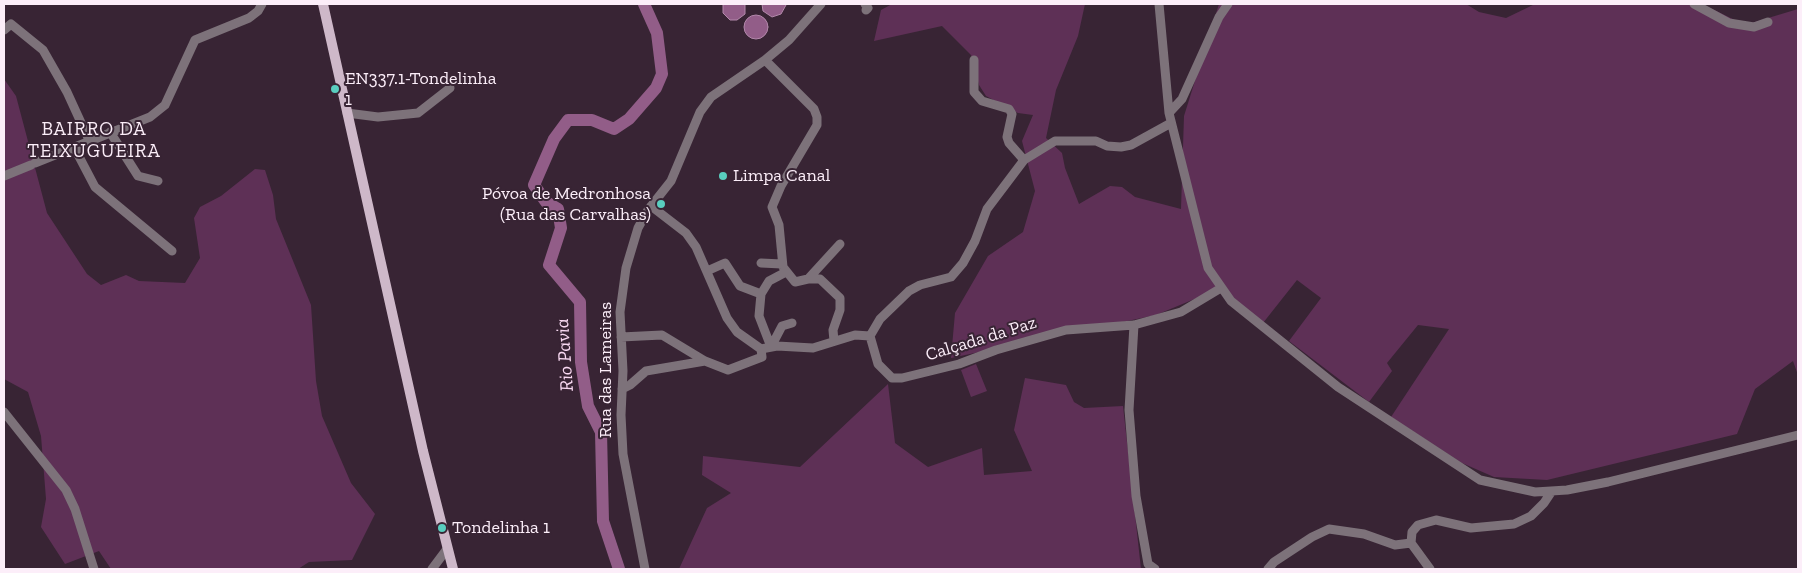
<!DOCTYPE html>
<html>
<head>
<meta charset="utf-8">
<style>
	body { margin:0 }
	#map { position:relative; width:1802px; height:573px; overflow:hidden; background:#382434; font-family:"Zilla Slab",serif }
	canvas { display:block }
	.frame { position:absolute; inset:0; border:5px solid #fceef9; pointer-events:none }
</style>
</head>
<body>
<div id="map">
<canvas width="1802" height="573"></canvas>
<div class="frame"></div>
</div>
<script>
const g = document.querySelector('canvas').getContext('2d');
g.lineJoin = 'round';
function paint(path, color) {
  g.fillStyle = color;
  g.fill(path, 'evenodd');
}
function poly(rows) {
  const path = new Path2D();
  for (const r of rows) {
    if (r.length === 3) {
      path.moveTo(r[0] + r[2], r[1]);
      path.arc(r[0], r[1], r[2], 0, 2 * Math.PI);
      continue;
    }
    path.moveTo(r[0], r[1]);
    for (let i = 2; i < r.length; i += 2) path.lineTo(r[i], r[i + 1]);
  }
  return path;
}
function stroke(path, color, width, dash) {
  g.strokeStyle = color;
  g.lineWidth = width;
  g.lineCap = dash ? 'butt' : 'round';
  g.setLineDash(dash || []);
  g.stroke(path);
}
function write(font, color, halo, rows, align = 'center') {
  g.font = font + ' "Zilla Slab",serif';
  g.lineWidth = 4;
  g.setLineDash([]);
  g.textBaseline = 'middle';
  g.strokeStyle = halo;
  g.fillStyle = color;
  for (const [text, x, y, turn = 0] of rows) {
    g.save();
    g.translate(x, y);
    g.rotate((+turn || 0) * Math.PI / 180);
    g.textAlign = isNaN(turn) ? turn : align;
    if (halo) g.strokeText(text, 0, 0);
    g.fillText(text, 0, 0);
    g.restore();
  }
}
paint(poly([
	[892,4,1085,4,1078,36,1056,90,1046,138,1062,153,1065,168,1079,204,1110,186,1122,187,1135,197,1181,209,1184,116,1219,4,1466,4,1479,12,1506,18,1535,4,1702,4,1745,25,1798,9,1798,375,1793,361,1755,389,1737,434,1547,480,1494,477,1462,463,1391,417,1449,329,1418,325,1387,363,1392,371,1369,402,1289,341,1321,298,1297,280,1263,323,1221,288,1156,315,951,358,955,313,988,256,1023,232,1035,191,1022,141,1033,115,1018,113,986,96,979,85,971,55,942,26,874,41,881,10],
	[4,79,16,96,47,213,87,274,101,285,126,275,139,281,185,283,200,258,194,218,200,207,221,196,255,169,265,170,273,195,276,219,311,305,316,381,322,416,351,483,375,514,352,560,309,562,298,569,111,569,99,551,65,564,41,527,46,499,41,436,28,392,4,379],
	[976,364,987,391,971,397,961,370],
	[1025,378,1066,385,1074,402,1084,408,1123,406,1141,569,679,569,707,508,731,493,702,475,703,456,800,467,888,384,895,443,928,467,982,448,984,475,1032,471,1014,430]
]), '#5e3056');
const water = poly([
	[723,4,745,4,745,14,737,20,730,20,723,13,723,4],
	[762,4,786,4,786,5,781,14,772,17,763,11,762,4],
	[756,27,12]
]);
paint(water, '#925d88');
stroke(water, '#b288aa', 1);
stroke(poly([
	[619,569,603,521,601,432,588,406,581,362,580,302,549,265,561,228,558,209,546,202,534,185,554,139,568,120,592,120,614,129,629,119,656,88,662,74,657,33,644,4]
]), '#925d88', 12);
stroke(poly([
	[865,4,868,8,866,10],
	[1159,4,1169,113,1208,268,1231,301,1338,387,1480,480,1535,492,1567,490,1608,482,1798,435],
	[1694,4,1729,23,1754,27,1768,22],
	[4,30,11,24,43,50,67,92,89,140],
	[765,60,814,109,817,117,817,125,781,186,772,207,779,225,783,267,795,282,808,279,820,279,840,298,840,310,833,330,834,341],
	[974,60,974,92,982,101,1009,109,1012,114,1007,137,1009,143,1024,160],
	[347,113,378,117,418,113,450,88],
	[1169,113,1182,99,1219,17,1228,4],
	[110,132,138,176,158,181],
	[74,147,95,187,172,251],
	[35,163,150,117,165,105,195,40,249,18,258,11,262,4],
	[4,176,31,165],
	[651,206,686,233,696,247,727,318,737,332,761,349,777,346,813,348,855,335,870,336,878,364,892,378,902,378,959,364,996,350,1066,330,1134,325,1181,312,1221,288],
	[761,263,782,264],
	[707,271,725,263,740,286,761,294],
	[808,279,840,244],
	[1134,325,1129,410,1136,496,1148,564,1155,569],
	[870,336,880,319,909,291,920,285,951,277,963,263,975,241,987,209,1024,160,1055,141,1096,141,1107,146,1121,147,1131,145,1171,123],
	[621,337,662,335,705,361,728,370,762,357,761,349],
	[771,347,759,316,761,294,769,281,786,272],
	[771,347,782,326,792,323],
	[622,389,630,385,646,371,705,361],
	[4,412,66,490,75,509,94,569],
	[432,569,447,549],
	[645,569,623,454,621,415,623,371,620,312,626,268,638,228,648,210,671,181,700,112,711,97,765,60,789,40,821,4],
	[1268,569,1274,562,1312,537,1329,529,1364,534,1395,545,1411,543],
	[1430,569,1411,543,1412,532,1418,525,1436,520,1471,528,1514,524,1531,516,1544,503,1552,491]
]), '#7d727a', 9);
stroke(poly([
	[323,4,423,451,453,569]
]), '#ceb8c9', 10);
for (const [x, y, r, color] of [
	[335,89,5,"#59cebf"],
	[723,176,5,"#59cebf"],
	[661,204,5,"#59cebf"],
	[442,528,5,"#59cebf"]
]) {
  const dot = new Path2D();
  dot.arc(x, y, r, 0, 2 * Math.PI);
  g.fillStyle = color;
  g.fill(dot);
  stroke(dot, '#382434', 2);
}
write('18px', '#fceef9', '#382434', [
	["EN337.1-Tondelinha",345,79],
	["1",345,100],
	["Limpa Canal",733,176],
	["Póvoa de Medronhosa",651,194,"right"],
	["(Rua das Carvalhas)",651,215,"right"],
	["Tondelinha 1",452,528]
], 'left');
write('18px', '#fceef9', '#382434', [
	["Calçada da Paz",981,339,-17],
	["Rua das Lameiras",606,370,-90]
]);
g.letterSpacing = '1px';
write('19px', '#fceef9', '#382434', [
	["BAIRRO DA",94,130],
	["TEIXUGUEIRA",94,152]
]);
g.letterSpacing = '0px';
write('italic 19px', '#f9d9f2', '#382434', [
	["Rio Pavia",565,355,-94]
]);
</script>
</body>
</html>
